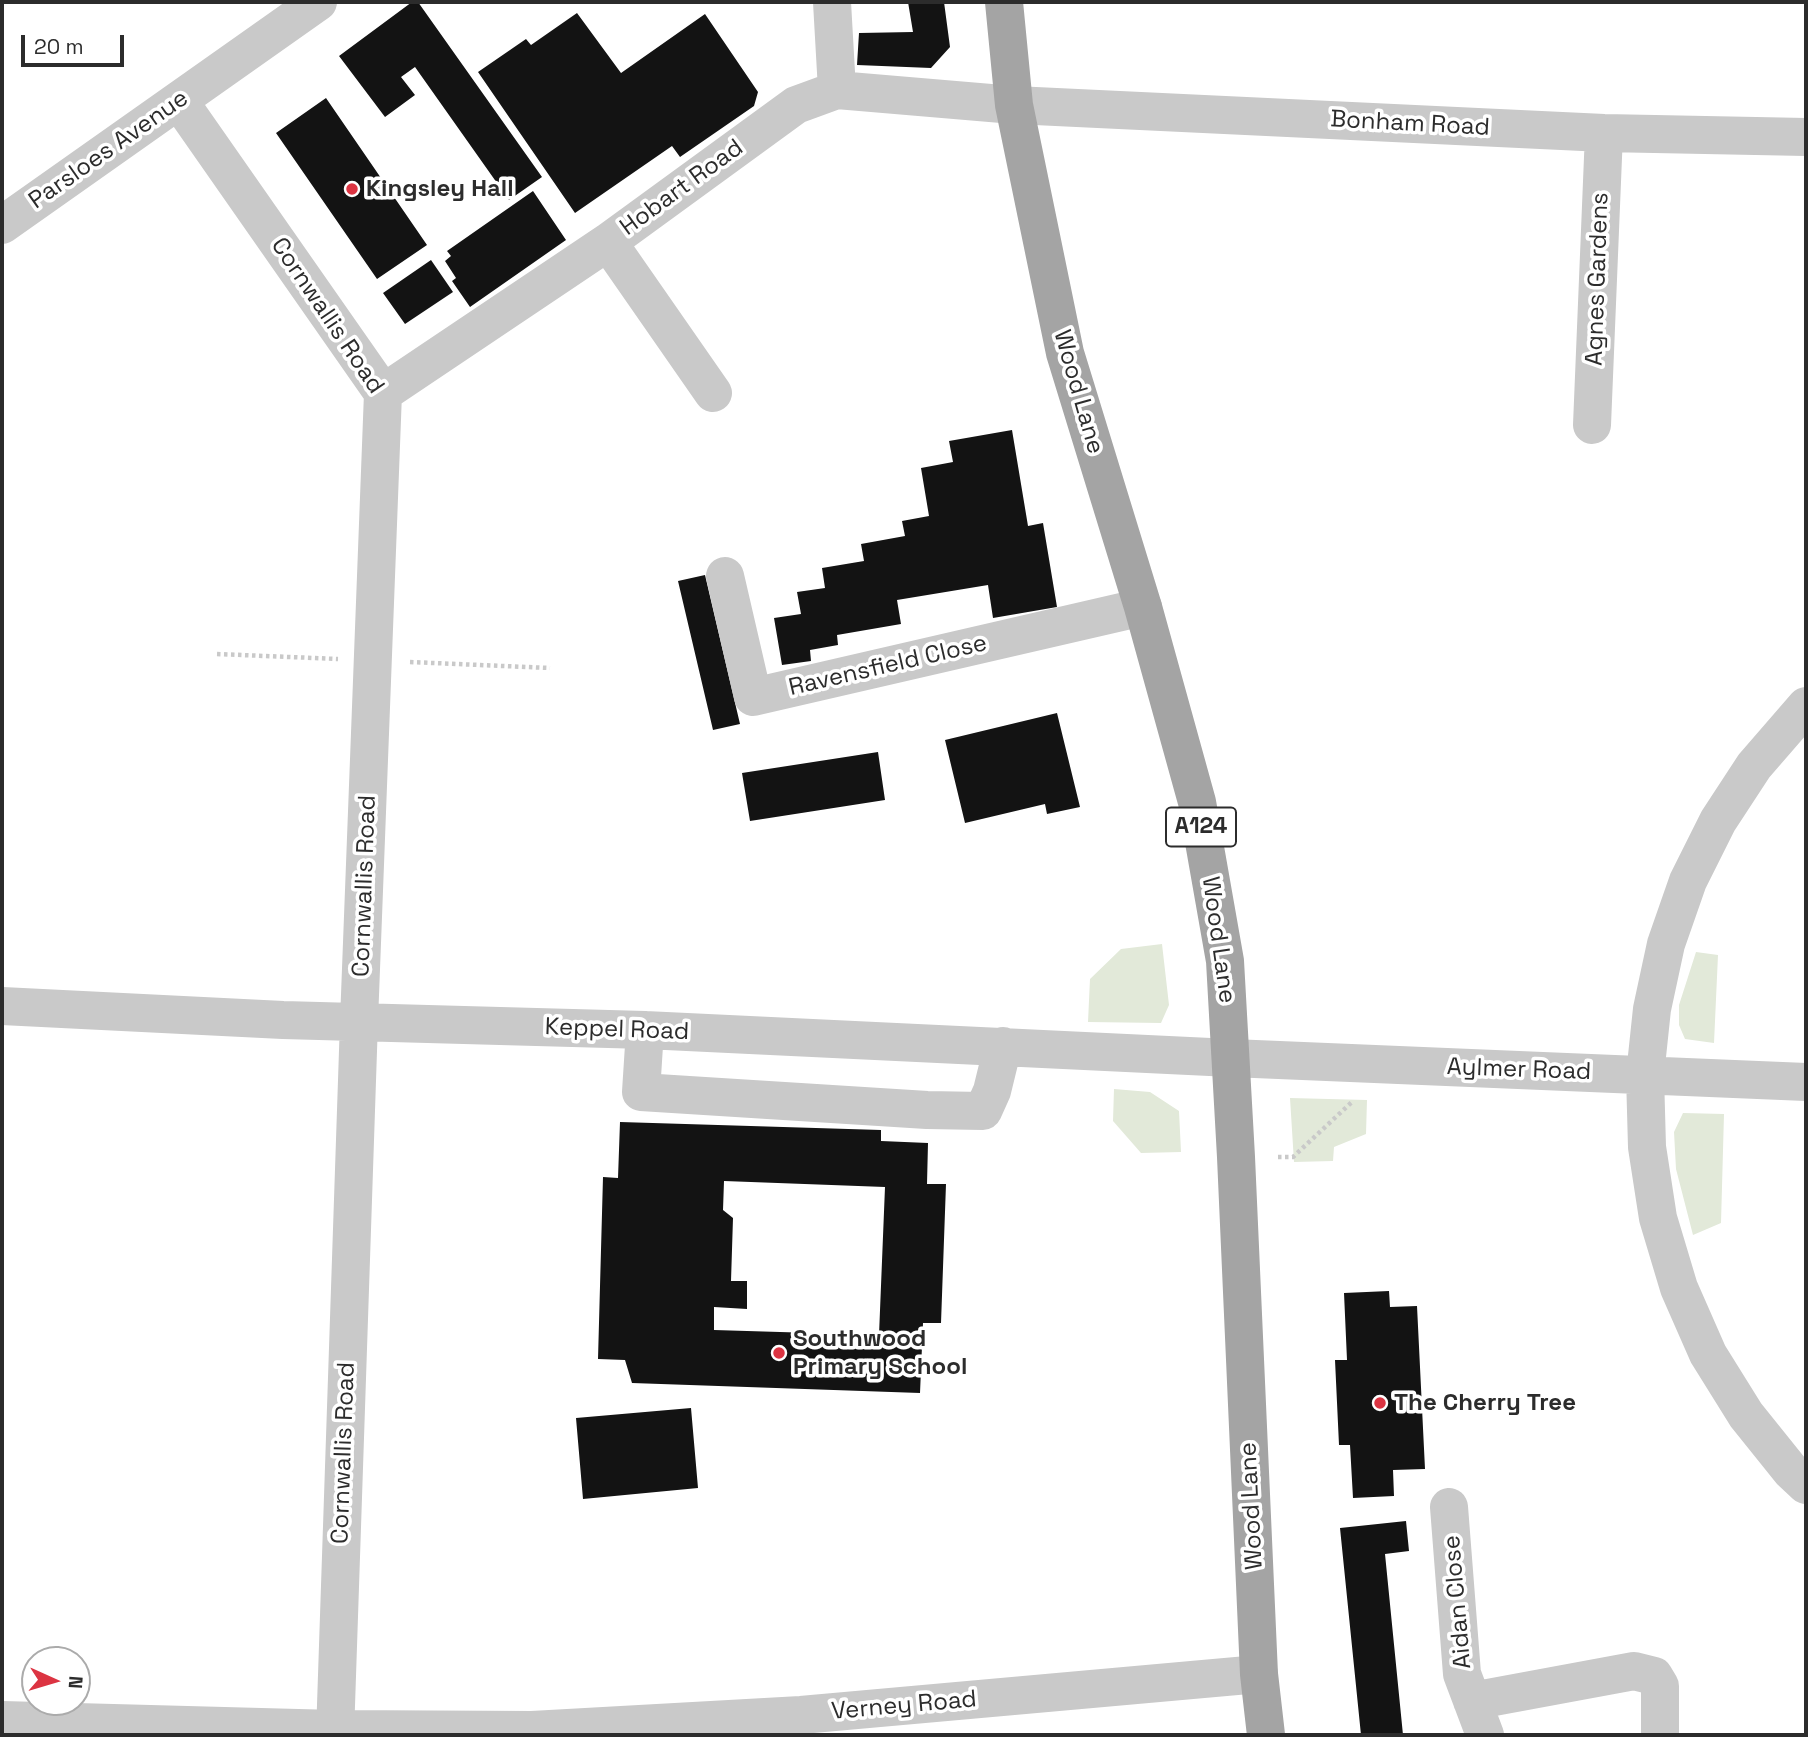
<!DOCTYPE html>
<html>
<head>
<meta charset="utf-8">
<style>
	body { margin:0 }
	#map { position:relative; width:1808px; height:1737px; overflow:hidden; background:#fff; font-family:"Space Grotesk",sans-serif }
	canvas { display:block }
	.frame { position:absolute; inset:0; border:4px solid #2c2c2c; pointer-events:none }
	.north { position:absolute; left:21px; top:1646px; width:70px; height:70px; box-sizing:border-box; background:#fff; border:2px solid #ababab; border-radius:50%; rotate:94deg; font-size:19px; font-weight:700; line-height:28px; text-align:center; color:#2c2c2c }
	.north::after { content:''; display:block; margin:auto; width:24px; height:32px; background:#dc3442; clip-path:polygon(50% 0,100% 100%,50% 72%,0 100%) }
	.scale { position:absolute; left:21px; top:35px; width:103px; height:32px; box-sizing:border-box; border:4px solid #2c2c2c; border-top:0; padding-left:9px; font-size:21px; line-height:24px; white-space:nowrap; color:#2c2c2c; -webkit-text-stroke:5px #fff; paint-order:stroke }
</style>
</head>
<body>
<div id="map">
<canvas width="1808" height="1737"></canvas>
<div class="frame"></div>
<div class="north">N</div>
<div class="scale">20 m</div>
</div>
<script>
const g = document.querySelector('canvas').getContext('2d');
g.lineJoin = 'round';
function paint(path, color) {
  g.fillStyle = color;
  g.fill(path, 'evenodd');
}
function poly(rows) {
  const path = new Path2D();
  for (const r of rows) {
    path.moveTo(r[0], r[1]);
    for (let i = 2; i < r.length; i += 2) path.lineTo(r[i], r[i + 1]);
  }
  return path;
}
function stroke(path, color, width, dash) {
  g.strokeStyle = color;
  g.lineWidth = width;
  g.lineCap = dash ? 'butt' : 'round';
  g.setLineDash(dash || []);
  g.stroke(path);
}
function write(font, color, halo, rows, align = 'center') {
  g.font = font + ' "Space Grotesk",sans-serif';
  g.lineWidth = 7;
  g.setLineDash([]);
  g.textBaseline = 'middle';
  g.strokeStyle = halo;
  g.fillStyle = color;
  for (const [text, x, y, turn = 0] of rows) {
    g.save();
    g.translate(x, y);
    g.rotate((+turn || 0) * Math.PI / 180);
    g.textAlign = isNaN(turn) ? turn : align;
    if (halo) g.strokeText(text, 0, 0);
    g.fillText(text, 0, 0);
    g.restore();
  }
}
paint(poly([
	[1162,944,1169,1005,1161,1023,1088,1022,1090,979,1121,949],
	[1696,952,1718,955,1714,1043,1685,1039,1679,1025,1679,1005],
	[1114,1089,1150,1092,1179,1111,1181,1152,1141,1153,1113,1121],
	[1290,1098,1367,1100,1366,1134,1334,1147,1333,1161,1294,1162],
	[1683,1113,1724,1114,1721,1223,1693,1235,1676,1169,1674,1132]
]), '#e2e9d9');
paint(poly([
	[412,2,418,2,542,177,509,200,415,67,401,77,415,95,385,117,339,56],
	[908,2,944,2,950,47,931,68,857,65,859,33,913,32],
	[577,13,621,73,705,14,758,92,754,106,680,157,672,146,575,213,478,72,526,39,531,45],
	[326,98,427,245,377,279,276,133],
	[533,191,566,240,470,307,452,281,456,278,445,261,451,256,447,251],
	[431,260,453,292,405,324,383,293],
	[1012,430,1028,526,1043,523,1057,607,993,618,988,585,897,600,901,624,837,635,838,645,810,650,811,661,782,665,774,618,801,614,797,592,825,588,822,568,864,561,861,544,905,536,902,521,929,516,921,468,953,462,949,441],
	[705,575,740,724,713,730,678,581],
	[1057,713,1080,807,1047,814,1045,804,965,823,945,740],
	[878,752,885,800,750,821,742,773],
	[620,1122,881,1130,881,1141,928,1143,927,1184,946,1184,941,1323,923,1323,920,1393,632,1383,625,1360,598,1359,603,1177,618,1178],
	[724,1181,885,1187,879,1335,714,1330,714,1307,747,1309,747,1281,731,1281,733,1218,723,1210],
	[1389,1291,1390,1307,1417,1306,1425,1469,1393,1470,1394,1496,1353,1498,1350,1445,1339,1445,1335,1360,1347,1360,1344,1293],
	[691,1408,698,1488,583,1499,576,1418],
	[1406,1521,1409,1551,1385,1554,1403,1735,1361,1735,1340,1528]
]), '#131313');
stroke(poly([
	[217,654,338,659],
	[410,662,550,668],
	[1278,1157,1293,1157,1353,1101]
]), '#c9c9c9', 4.5, [3.5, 3.5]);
stroke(poly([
	[832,2,837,90],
	[179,101,383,393,359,1021,335,1735],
	[2,225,318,2],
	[608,242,713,393],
	[383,393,608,242,796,105,837,90,1014,105,1604,133,1806,137],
	[1592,425,1604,133],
	[725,576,753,697,1143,607],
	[1806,706,1754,766,1718,821,1688,881,1666,944,1652,1009,1645,1075,1647,1147,1658,1218,1679,1288,1708,1354,1746,1415,1791,1471,1806,1485],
	[2,1006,283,1020,645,1030,1231,1058,1806,1082],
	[645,1030,641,1092,927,1110,983,1111,992,1091,1003,1046],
	[1449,1507,1462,1674,1485,1735],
	[1472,1701,1634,1671,1654,1676,1660,1686,1660,1735],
	[2,1720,335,1729,532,1730,801,1715,1259,1674]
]), '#c9c9c9', 38);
stroke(poly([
	[1004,2,1014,105,1065,353,1143,607,1197,802,1225,961,1236,1157,1259,1674,1266,1735]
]), '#a4a4a4', 38);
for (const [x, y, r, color] of [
	[352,189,7,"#dc3442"],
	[779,1353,7,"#dc3442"],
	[1380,1403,7,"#dc3442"]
]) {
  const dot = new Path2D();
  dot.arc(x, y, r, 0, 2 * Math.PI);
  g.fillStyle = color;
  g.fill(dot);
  stroke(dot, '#fff', 2.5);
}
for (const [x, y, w] of [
	[1201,827,70]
]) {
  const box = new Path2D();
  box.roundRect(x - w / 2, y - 19.5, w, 39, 5);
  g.fillStyle = '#fff';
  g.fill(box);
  stroke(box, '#2c2c2c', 2);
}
write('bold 23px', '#2c2c2c', null, [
	["A124",1201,827]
]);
write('24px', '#2c2c2c', '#fff', [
	["Bonham Road",1410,124,3],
	["Parsloes Avenue",109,150,-35],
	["Hobart Road",682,188,-36],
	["Agnes Gardens",1598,279,-88],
	["Cornwallis Road",327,316,56],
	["Wood Lane",1078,392,74],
	["Ravensfield Close",888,666,-13],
	["Cornwallis Road",365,886,-88],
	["Wood Lane",1218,940,82],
	["Keppel Road",617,1030,2],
	["Aylmer Road",1519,1070,2],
	["Cornwallis Road",344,1453,-88],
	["Wood Lane",1252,1506,-93],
	["Aidan Close",1458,1602,-95],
	["Verney Road",904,1706,-5]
]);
write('bold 24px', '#2c2c2c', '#fff', [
	["Kingsley Hall",366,189],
	["Southwood",793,1339],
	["Primary School",793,1367],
	["The Cherry Tree",1394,1403]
], 'left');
</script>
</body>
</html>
